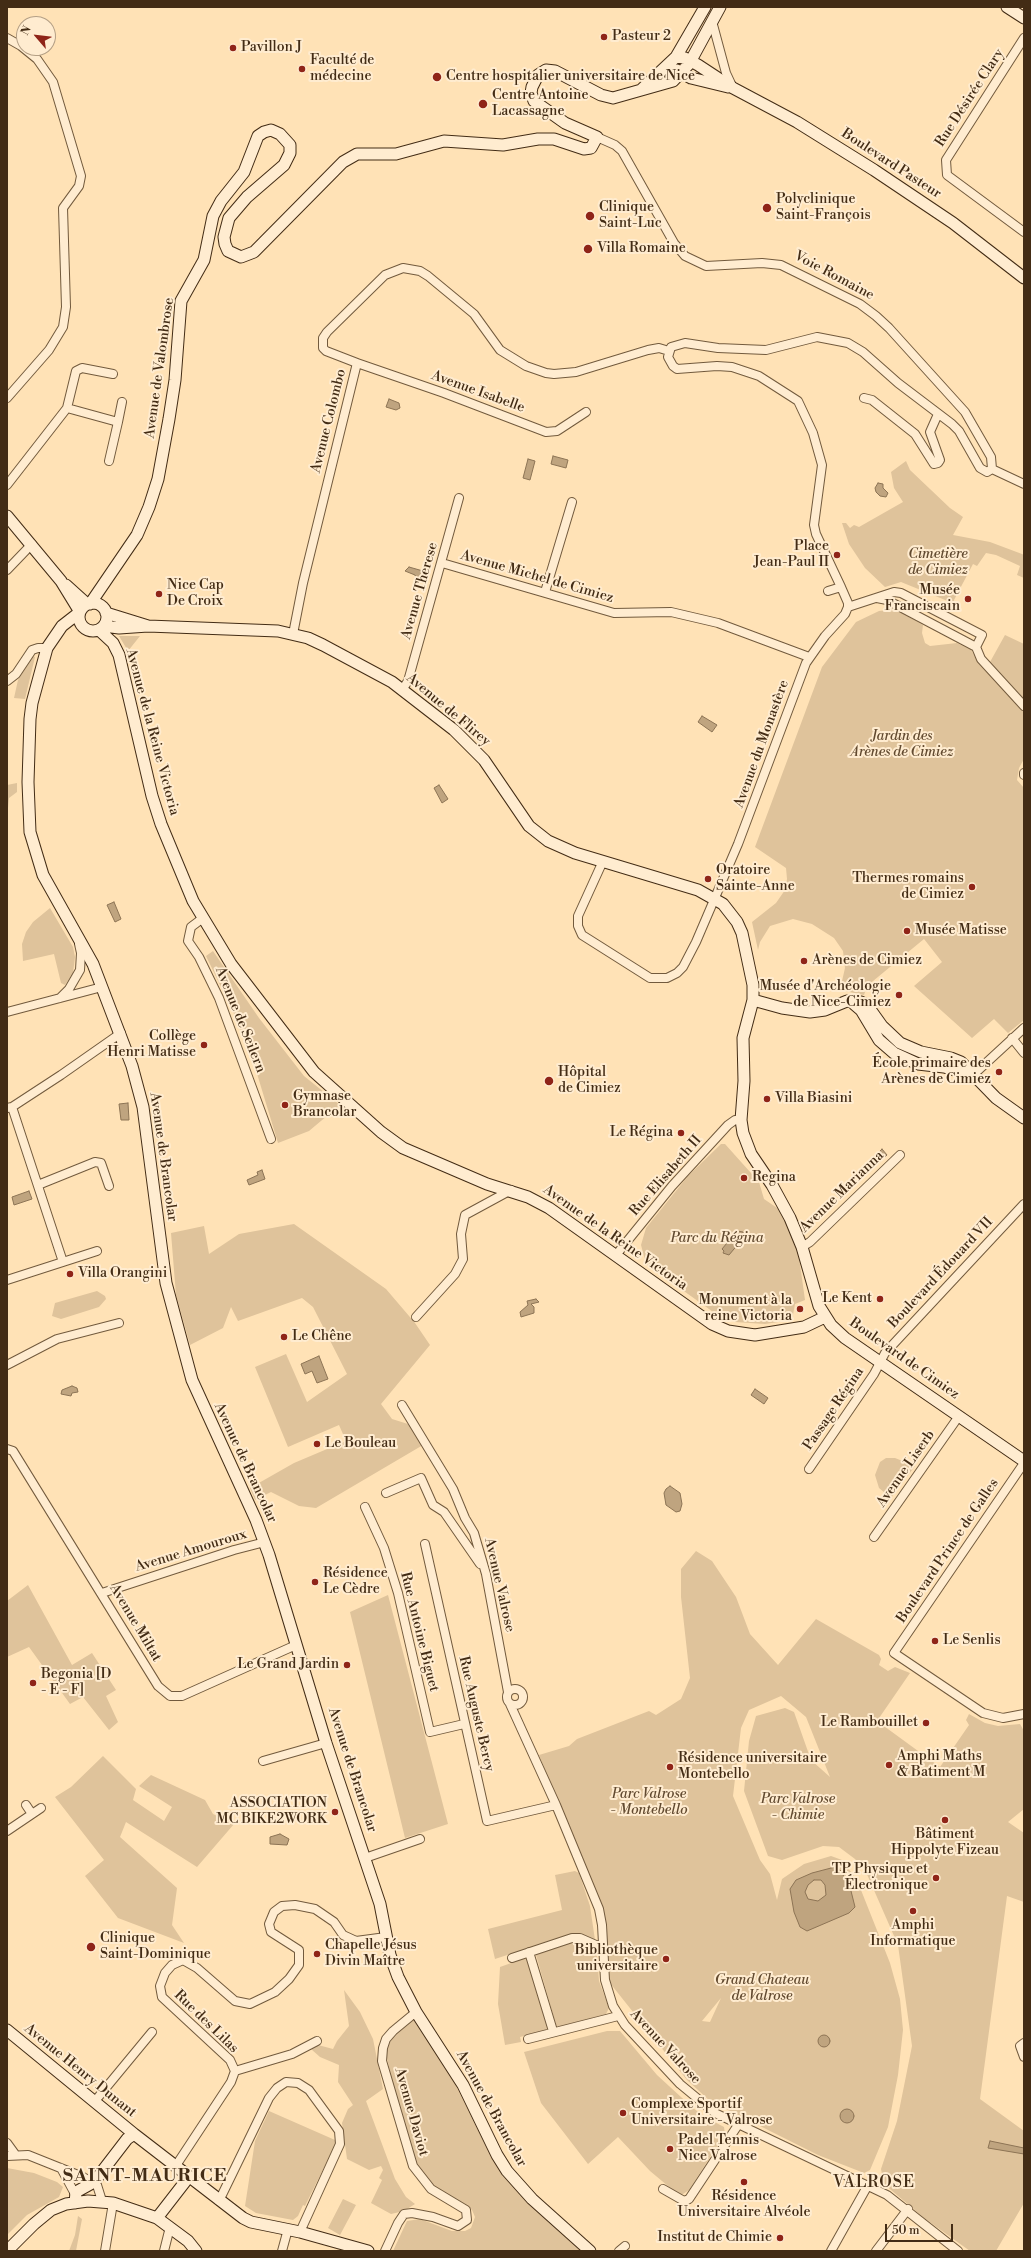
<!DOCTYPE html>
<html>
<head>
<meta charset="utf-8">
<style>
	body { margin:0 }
	#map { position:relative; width:1031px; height:2258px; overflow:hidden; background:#ffe2b6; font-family:"Libre Bodoni",serif }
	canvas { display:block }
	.frame { position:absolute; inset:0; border:8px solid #432c15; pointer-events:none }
	.north { position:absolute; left:16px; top:16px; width:40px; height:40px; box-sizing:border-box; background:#ffecd0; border:1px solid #b49f85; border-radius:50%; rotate:298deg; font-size:11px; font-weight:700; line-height:16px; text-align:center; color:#432c15 }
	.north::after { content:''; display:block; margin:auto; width:14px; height:18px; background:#8f2418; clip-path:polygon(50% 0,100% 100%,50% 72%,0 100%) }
	.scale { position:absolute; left:885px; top:2224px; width:68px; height:18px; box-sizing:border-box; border:2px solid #432c15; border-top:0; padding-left:5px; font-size:12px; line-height:14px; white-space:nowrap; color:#432c15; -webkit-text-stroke:3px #ffecd0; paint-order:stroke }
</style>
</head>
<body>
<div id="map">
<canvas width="1031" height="2258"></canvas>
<div class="frame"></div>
<div class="north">N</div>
<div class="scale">50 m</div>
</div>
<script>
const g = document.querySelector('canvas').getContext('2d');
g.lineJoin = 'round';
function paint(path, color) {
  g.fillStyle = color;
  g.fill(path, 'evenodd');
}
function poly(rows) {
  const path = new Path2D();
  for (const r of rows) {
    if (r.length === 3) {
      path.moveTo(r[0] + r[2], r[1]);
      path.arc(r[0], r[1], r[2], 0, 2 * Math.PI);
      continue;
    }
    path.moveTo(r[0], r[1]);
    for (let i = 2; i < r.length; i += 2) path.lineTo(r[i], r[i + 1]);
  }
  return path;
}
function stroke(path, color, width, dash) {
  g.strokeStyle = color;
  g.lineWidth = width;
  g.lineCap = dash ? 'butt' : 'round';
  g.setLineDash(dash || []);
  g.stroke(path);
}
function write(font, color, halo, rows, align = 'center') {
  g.font = font + ' "Libre Bodoni",serif';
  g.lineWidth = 4;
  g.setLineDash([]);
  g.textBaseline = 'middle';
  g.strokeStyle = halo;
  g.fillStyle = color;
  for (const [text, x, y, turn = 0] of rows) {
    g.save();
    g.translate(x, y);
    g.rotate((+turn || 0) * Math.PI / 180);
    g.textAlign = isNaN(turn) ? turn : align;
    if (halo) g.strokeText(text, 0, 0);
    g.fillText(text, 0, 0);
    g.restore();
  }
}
paint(poly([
	[906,461,910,470,950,508,963,517,953,535,990,542,1022,554,1024,555,1024,578,1017,575,1020,566,996,555,986,553,977,566,973,564,954,600,955,604,901,582,885,587,865,568,849,544,842,523,846,523,850,528,854,525,859,527,903,502,894,488,891,472],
	[895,609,923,625,922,633,925,643,930,646,957,643,971,650,979,664,1024,712,1024,759,1019,768,1017,780,1024,788,1024,1020,1008,1033,994,1019,972,1038,914,986,942,962,924,939,867,986,864,995,840,990,845,968,843,951,834,938,812,924,793,919,770,926,760,942,758,950,752,922,776,903,785,890,787,879,786,868,755,847,822,667,856,622,879,611],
	[1005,635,1024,644,1024,699,990,662],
	[119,636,140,636,128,651],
	[33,656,35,657,25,699,14,698,18,680],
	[17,783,17,792,9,798,7,818,7,785],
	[50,908,73,947,75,957,73,973,65,985,61,983,54,954,23,961,22,944,26,932,33,922],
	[213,951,259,1018,304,1076,340,1105,309,1131,278,1143,255,1067,235,1016,206,956],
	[721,1144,725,1144,759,1182,764,1199,783,1212,798,1250,805,1300,795,1304,792,1320,765,1324,735,1322,716,1314,646,1264,641,1245,646,1228,688,1176],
	[294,1224,386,1289,415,1323,430,1345,381,1404,392,1419,408,1424,423,1445,316,1508,299,1506,271,1492,255,1500,250,1488,294,1463,346,1441,339,1425,288,1447,255,1367,286,1354,307,1402,347,1374,313,1307,302,1298,238,1321,231,1307,223,1328,190,1345,176,1295,171,1233,204,1226,209,1254,239,1234],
	[97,1291,105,1296,106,1299,99,1307,61,1319,52,1316,55,1303],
	[886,1458,895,1458,915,1466,891,1498,879,1488,875,1475,880,1462],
	[696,1551,712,1561,736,1597,750,1634,778,1665,816,1619,879,1655,881,1659,879,1665,888,1671,895,1667,910,1673,877,1721,940,1767,969,1725,966,1720,969,1714,985,1723,998,1726,1020,1724,1024,1731,1024,1809,1008,1822,1024,1833,1024,1902,1007,1896,980,2099,1024,2131,1024,2203,996,2251,970,2251,924,2218,884,2184,881,2169,897,2121,912,2046,898,1945,866,1872,855,1859,839,1847,823,1846,782,1860,768,1856,744,1791,749,1741,756,1716,785,1708,794,1712,811,1760,830,1777,806,1717,781,1696,749,1710,741,1728,733,1796,760,1860,770,1874,777,1900,782,1879,804,1864,831,1856,842,1860,857,1880,890,1963,900,1999,903,2030,898,2075,888,2127,870,2170,864,2173,818,2155,710,2101,687,2080,610,1983,602,1911,539,1755,569,1746,577,1739,649,1711,656,1715,681,1699,690,1678,681,1597,681,1569],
	[721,1998,710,2022,702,2021],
	[28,1585,72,1665,92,1653,116,1690,106,1696,118,1722,109,1730,83,1697,70,1704,29,1647,7,1657,7,1601],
	[388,1595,448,1824,405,1838,350,1612],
	[103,1756,136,1789,133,1800,164,1821,172,1807,139,1786,151,1775,205,1800,213,1814,234,1824,197,1867,126,1822,120,1837,177,1888,172,1925,184,1943,118,1918,85,1876,104,1860,55,1797,71,1787],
	[575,1871,579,1873,590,1906,595,1940,592,1941,582,1934,574,1933,495,1959,488,1929,562,1910,555,1875],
	[577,1940,590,1947,597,1955,599,1981,609,2008,606,2014,558,2027,556,2025,536,1955],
	[528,1957,548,2027,546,2030,520,2037,521,2042,505,2045,498,2004,500,1967],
	[344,1990,360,2012,373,2039,383,2089,366,2101,395,2179,406,2197,415,2204,404,2211,391,2214,371,2203,382,2180,379,2178,383,2170,381,2166,369,2170,347,2159,342,2123,348,2109,353,2105,338,2082,339,2065,320,2057,311,2049,318,2045,333,2049,337,2041,349,2026],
	[408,2020,414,2020,455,2084,489,2152,506,2179,561,2233,582,2251,393,2251,407,2221,420,2219,452,2231,465,2231,471,2228,475,2217,472,2210,465,2204,431,2185,417,2169,399,2113,385,2049,388,2041],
	[607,2031,620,2031,657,2075,693,2108,705,2117,724,2127,725,2134,689,2190,680,2196,650,2171,618,2137,588,2164,541,2103,524,2052],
	[269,2111,335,2140,335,2145,305,2206,303,2205,298,2216,293,2220,256,2213,245,2206,255,2141],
	[7,2168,34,2173,57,2182,63,2187,59,2197,27,2215,7,2235],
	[343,2199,356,2205,340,2235,328,2228],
	[78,2216,82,2219,76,2251,69,2251,75,2235]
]), '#dfc39b');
const water = poly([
	[389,399,399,403,400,408,396,410,386,407,389,399],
	[553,456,568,460,566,468,551,464,553,456],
	[528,459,535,461,530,480,523,478,528,459],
	[878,483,883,484,883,488,888,493,886,497,880,496,876,492,875,488,878,483],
	[409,567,423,571,423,580,417,581,415,575,405,571,409,567],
	[702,716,717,725,712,732,698,722,702,716],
	[439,785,448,799,442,803,434,788,439,785],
	[114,902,121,919,115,922,107,905,114,902],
	[128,1103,129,1120,121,1120,119,1104,128,1103],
	[882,1149,887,1155,878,1164,873,1158,882,1149],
	[262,1170,265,1179,249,1185,247,1180,258,1175,257,1172,262,1170],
	[29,1191,32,1199,14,1205,12,1197,29,1191],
	[737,1231,743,1232,744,1237,729,1255,723,1253,724,1251,722,1249,737,1231],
	[536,1299,539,1302,531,1304,534,1307,534,1313,521,1317,520,1312,528,1305,527,1301,536,1299],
	[319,1356,328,1379,317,1383,312,1371,305,1374,301,1364,319,1356],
	[72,1386,77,1388,78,1392,72,1393,71,1396,61,1394,62,1390,72,1386],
	[755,1389,768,1398,764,1404,751,1395,755,1389],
	[670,1486,680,1493,682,1504,680,1511,676,1512,666,1505,664,1493,666,1489,670,1486],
	[280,1834,289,1839,287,1845,270,1844,270,1837,280,1834],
	[835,1867,841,1871,851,1891,855,1907,849,1913,807,1931,800,1927,794,1912,790,1889,796,1880,812,1873,835,1867],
	[814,1880,821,1880,825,1885,826,1895,818,1901,808,1899,805,1892,808,1885,814,1880],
	[824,2041,6],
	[847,2116,7],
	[990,2141,1024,2148,1024,2154,988,2148,990,2141]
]);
paint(water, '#bfa47f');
stroke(water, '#8d7455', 1);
const street = poly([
	[712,21,726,73,733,88],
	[7,38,21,46,37,59,53,82,81,176,79,186,63,208,66,307,63,327,49,350,7,398],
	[1024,38,946,160,947,175,1024,232],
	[597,137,615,145,622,151,674,243,685,256,706,266,762,263,781,265,860,304,876,316,889,328,965,412,991,457,992,469],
	[357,363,444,393,546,432,557,431,586,412],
	[864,398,872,400,915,434,934,464,938,463,940,460,930,432,938,414],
	[67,408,118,422,109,461],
	[118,422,122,402],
	[992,469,1024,484],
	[7,485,67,408,76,371,82,368,113,374],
	[442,563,614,613,671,612,718,623,809,657],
	[7,570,32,544],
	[828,591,841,587],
	[545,592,572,502],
	[877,598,887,600,976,647,981,659,1024,706],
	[848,607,894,592,901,593,982,635,976,647],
	[293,634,303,583,357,363,326,351,323,348,323,338,327,332,385,275,403,268,420,271,428,276,474,314,500,350,526,366,546,373,554,374,576,372,648,350,659,348,669,351],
	[7,681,16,674,32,650,38,648,47,648],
	[402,690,408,681,459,498],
	[1024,773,1024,775],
	[603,861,578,916,578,926,582,935,650,978,667,978,677,973,683,967,696,942,738,844,806,663,825,636,845,614,848,607,848,603,841,587,816,534,814,525,822,465,813,433,798,401,759,376,732,367,717,366,677,369,673,366,668,357,671,347,685,343,718,348,766,350,817,337,848,343,863,352,898,383,952,424,959,431,980,468,987,472,992,469],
	[203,918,191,927,188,941,199,957,219,998,271,1139],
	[60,998,69,989,80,970,81,953,79,944],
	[7,1012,102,987],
	[1012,1038,1024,1053],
	[973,1075,1024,1028],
	[12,1107,63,1262],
	[7,1108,12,1107,61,1075,121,1033],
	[38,1185,95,1162,101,1163,109,1186],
	[802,1247,810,1242,900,1155],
	[616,1255,672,1186,728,1125,735,1120,741,1120],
	[7,1280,97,1251],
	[416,1317,455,1274,463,1259,461,1234,465,1215,511,1190],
	[7,1365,57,1339,119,1323],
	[402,1405,453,1489,465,1518,474,1533,486,1574,508,1692],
	[7,1449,13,1451,158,1686,170,1696,182,1696,296,1645],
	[1024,1463,894,1653,983,1713,1003,1718,1024,1714],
	[809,1469,874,1374,885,1353,1024,1204],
	[386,1493,421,1478,433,1505,444,1512,480,1564],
	[365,1507,384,1548,398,1593,430,1732,464,1724],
	[874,1537,959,1416],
	[425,1544,487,1821,556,1805],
	[102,1593,234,1550,265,1542],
	[515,1697,8],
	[510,1704,556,1805,599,1909,602,1925,605,1980,613,2006,625,2025,680,2084,715,2113,887,2195,958,2251],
	[263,1761,326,1743],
	[26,1805,32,1814],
	[7,1831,41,1808],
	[365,1858,420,1839],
	[529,1952,553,2031],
	[512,1958,572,1938,580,1938,596,1945,603,1946],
	[528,2039,618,2016],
	[1024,2043,1020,2046,1024,2057],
	[235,2071,292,2054,317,2041],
	[95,2101,152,2032],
	[7,2143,15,2154],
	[7,2156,28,2155,83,2177,97,2185,102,2201],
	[175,2167,231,2082,235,2071,230,2060,162,1997,160,1986,165,1973,172,1965,183,1960,197,1968,235,2001,250,2004,275,1992,289,1979,299,1965,299,1950,271,1932,269,1924,274,1912,282,1906,295,1905,315,1909,334,1922,343,1935,356,1941,386,1937],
	[61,2168,75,2194],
	[663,2189,684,2201,689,2199,738,2125],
	[219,2201,269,2098,277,2088,286,2082,298,2083,309,2090,339,2131,340,2144,300,2232],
	[105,2251,113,2203],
	[164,2251,170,2227],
	[282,2251,288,2229],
	[385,2251,398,2223,404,2214,412,2213,433,2217,458,2226,467,2220,466,2210,431,2189,413,2166,382,2061,383,2048,386,2039,393,2031,416,2012],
	[619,2251,625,2246],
	[831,2251,868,2185],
	[876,2251,908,2209]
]);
const secondary = poly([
	[1007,7,1024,18],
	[676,57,685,58,698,65,733,88,797,122,874,170,953,223,1024,278],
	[677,70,691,78,728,87],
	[642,89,676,57,705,7],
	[7,516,61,581,80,612],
	[66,585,87,604],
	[93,617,14],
	[90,604,137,535,149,507,158,479,169,419,175,380,181,301,204,260,213,216,221,201,244,172,258,136,264,132,271,130,280,134,290,145,290,153,284,165,247,197,229,218,224,237,225,244,228,251,241,257,254,252,343,162,357,154,396,154,444,141,503,145,538,139,554,139,584,149,591,148,597,137,565,123,534,101,531,93,532,87,538,75,546,70,555,71,601,95,613,98,673,81,689,64,720,7],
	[80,612,62,626,47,648,32,703,30,719,28,782,30,832,43,875,93,964,132,1066,143,1107,166,1283,192,1380,256,1520,269,1555,326,1743,380,1904,390,1955,398,1977,416,2012,463,2085,497,2155,507,2171,532,2199,590,2251],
	[106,613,148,626],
	[104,626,119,628,148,626,278,631,308,638,323,645,392,682,454,730,484,760,529,826,548,841,575,853,698,890,723,904,737,922,742,933,753,985,753,1000,743,1038,744,1081,741,1120,743,1133,751,1154,772,1185,790,1218,802,1247,819,1306,831,1325,845,1338,1024,1461],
	[99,630,113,643,119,655,152,796,161,824,193,901,231,964,314,1072,381,1132,403,1148,487,1184,528,1197,549,1208,712,1324,728,1331,755,1335,804,1327,825,1317],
	[753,1000,782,1008,810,1012,825,1010,847,1001,861,1002,867,1005,882,1026,900,1043,921,1052,951,1058,961,1062,996,1098,1024,1118],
	[854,1004,861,1010,879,1040,894,1053,918,1064,944,1067,973,1075],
	[7,2030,134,2134,243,2218,251,2222,300,2232,368,2251],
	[75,2203,76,2192,94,2182,127,2139,134,2134],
	[157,2218,188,2178],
	[7,2251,34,2224,51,2210,66,2204,88,2201,113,2203,157,2218,188,2241,196,2251]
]);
stroke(street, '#725a3d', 10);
stroke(secondary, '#432c15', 13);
stroke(street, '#ffecd0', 8);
stroke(secondary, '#ffecd0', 11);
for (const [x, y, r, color] of [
	[604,37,4,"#8f2418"],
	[233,48,4,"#8f2418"],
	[302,69,4,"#8f2418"],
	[437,77,5,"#8f2418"],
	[483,104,5,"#8f2418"],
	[767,208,5,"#8f2418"],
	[590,216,5,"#8f2418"],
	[588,249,5,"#8f2418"],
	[837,555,4,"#8f2418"],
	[159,594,4,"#8f2418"],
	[968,599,4,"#8f2418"],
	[708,879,4,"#8f2418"],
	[972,887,4,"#8f2418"],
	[907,931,4,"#8f2418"],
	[804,961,4,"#8f2418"],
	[899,995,4,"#8f2418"],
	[204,1045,4,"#8f2418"],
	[999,1072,4,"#8f2418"],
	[549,1081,5,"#8f2418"],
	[767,1099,4,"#8f2418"],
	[285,1105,4,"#8f2418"],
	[681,1133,4,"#8f2418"],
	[744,1178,4,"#8f2418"],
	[70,1274,4,"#8f2418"],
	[880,1299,4,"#8f2418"],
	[800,1309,4,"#8f2418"],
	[284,1337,4,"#8f2418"],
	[317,1444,4,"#8f2418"],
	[315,1582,4,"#8f2418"],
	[935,1641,4,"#8f2418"],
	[347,1665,4,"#8f2418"],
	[33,1683,4,"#8f2418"],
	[926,1723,4,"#8f2418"],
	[889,1765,4,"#8f2418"],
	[670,1767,4,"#8f2418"],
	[335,1812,4,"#8f2418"],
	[945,1820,4,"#8f2418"],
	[936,1878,4,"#8f2418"],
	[913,1911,4,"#8f2418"],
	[91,1947,5,"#8f2418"],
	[317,1954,4,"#8f2418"],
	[666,1959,4,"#8f2418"],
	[623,2113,4,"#8f2418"],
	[670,2149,4,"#8f2418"],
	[744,2182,4,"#8f2418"],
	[780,2238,4,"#8f2418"]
]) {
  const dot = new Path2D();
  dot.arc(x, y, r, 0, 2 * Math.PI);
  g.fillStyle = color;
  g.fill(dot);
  stroke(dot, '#ffecd0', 1.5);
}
write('14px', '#432c15', '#ffecd0', [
	["Pasteur 2",612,37],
	["Pavillon J",241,48],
	["Faculté de",310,61],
	["médecine",310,77],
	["Centre hospitalier universitaire de Nice",446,77],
	["Centre Antoine",492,96],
	["Lacassagne",492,112],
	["Polyclinique",776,200],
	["Saint-François",776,216],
	["Clinique",599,208],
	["Saint-Luc",599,224],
	["Villa Romaine",597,249],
	["Place",829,547,"right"],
	["Jean-Paul II",829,563,"right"],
	["Nice Cap",167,586],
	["De Croix",167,602],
	["Musée",960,591,"right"],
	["Franciscain",960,607,"right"],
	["Oratoire",716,871],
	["Sainte-Anne",716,887],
	["Thermes romains",964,879,"right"],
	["de Cimiez",964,895,"right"],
	["Musée Matisse",915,931],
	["Arènes de Cimiez",812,961],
	["Musée d'Archéologie",891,987,"right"],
	["de Nice-Cimiez",891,1003,"right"],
	["Collège",196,1037,"right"],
	["Henri Matisse",196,1053,"right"],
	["École primaire des",991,1064,"right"],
	["Arènes de Cimiez",991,1080,"right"],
	["Hôpital",558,1073],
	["de Cimiez",558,1089],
	["Gymnase",293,1097],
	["Brancolar",293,1113],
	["Villa Biasini",775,1099],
	["Le Régina",673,1133,"right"],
	["Regina",752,1178],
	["Villa Orangini",78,1274],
	["Le Kent",872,1299,"right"],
	["Monument à la",792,1301,"right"],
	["reine Victoria",792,1317,"right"],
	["Le Chêne",292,1337],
	["Le Bouleau",325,1444],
	["Résidence",323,1574],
	["Le Cèdre",323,1590],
	["Le Senlis",943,1641],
	["Le Grand Jardin",339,1665,"right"],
	["Begonia [D",41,1675],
	["- E - F]",41,1691],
	["Le Rambouillet",918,1723,"right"],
	["Amphi Maths",897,1757],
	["& Batiment M",897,1773],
	["Résidence universitaire",678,1759],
	["Montebello",678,1775],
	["ASSOCIATION",327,1804,"right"],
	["MC BIKE2WORK",327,1820,"right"],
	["Bâtiment",945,1835,"center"],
	["Hippolyte Fizeau",945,1851,"center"],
	["TP Physique et",928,1870,"right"],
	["Électronique",928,1886,"right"],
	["Amphi",913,1926,"center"],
	["Informatique",913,1942,"center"],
	["Clinique",100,1939],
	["Saint-Dominique",100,1955],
	["Chapelle Jésus",325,1946],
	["Divin Maître",325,1962],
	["Bibliothèque",658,1951,"right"],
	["universitaire",658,1967,"right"],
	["Complexe Sportif",631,2105],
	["Universitaire - Valrose",631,2121],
	["Padel Tennis",678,2141],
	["Nice Valrose",678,2157],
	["Résidence",744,2197,"center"],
	["Universitaire Alvéole",744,2213,"center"],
	["Institut de Chimie",772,2238,"right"]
], 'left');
write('14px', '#432c15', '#ffecd0', [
	["Rue Désirée Clary",970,98,-57],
	["Boulevard Pasteur",891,164,33],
	["Voie Romaine",834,276,28],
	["Avenue de Valombrose",160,368,-82],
	["Avenue Isabelle",478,392,20],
	["Avenue Colombo",329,421,-76],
	["Avenue Michel de Cimiez",537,577,16],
	["Avenue Therese",420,591,-74],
	["Avenue de Flirey",448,710,40],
	["Avenue de la Reine Victoria",152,732,75],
	["Avenue du Monastère",762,744,-70],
	["Avenue de Seilern",240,1020,68],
	["Avenue de Brancolar",163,1157,82],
	["Rue Elisabeth II",666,1176,-49],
	["Avenue Marianna",842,1192,-44],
	["Avenue de la Reine Victoria",615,1238,35],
	["Boulevard Édouard VII",941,1273,-47],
	["Boulevard de Cimiez",904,1359,35],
	["Passage Régina",834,1409,-56],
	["Avenue de Brancolar",245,1463,65],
	["Avenue Liserb",906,1469,-55],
	["Avenue Amouroux",191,1551,-17],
	["Boulevard Prince de Galles",948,1551,-56],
	["Avenue Valrose",499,1585,77],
	["Avenue Miltat",135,1623,59],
	["Rue Antoine Biguet",419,1632,76],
	["Rue Auguste Bercy",476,1714,77],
	["Avenue de Brancolar",352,1770,72],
	["Rue des Lilas",206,2022,44],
	["Avenue Valrose",665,2047,47],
	["Avenue Henry Dunant",80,2071,39],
	["Avenue de Brancolar",491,2109,61],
	["Avenue Daviot",411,2112,74]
]);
write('italic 14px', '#624a30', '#ffecd0', [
	["Cimetière",938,555],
	["de Cimiez",938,571],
	["Jardin des",902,737],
	["Arènes de Cimiez",902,753],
	["Parc du Régina",717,1239],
	["Parc Valrose",649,1795],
	["- Montebello",649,1811],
	["Parc Valrose",798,1800],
	["- Chimie",798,1816],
	["Grand Chateau",762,1981],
	["de Valrose",762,1997]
]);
g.letterSpacing = '1px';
write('16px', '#432c15', '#ffecd0', [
	["VALROSE",874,2183]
]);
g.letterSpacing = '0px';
g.letterSpacing = '1px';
write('bold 18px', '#432c15', '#ffecd0', [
	["SAINT-MAURICE",145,2177]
]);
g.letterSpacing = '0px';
</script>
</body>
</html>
